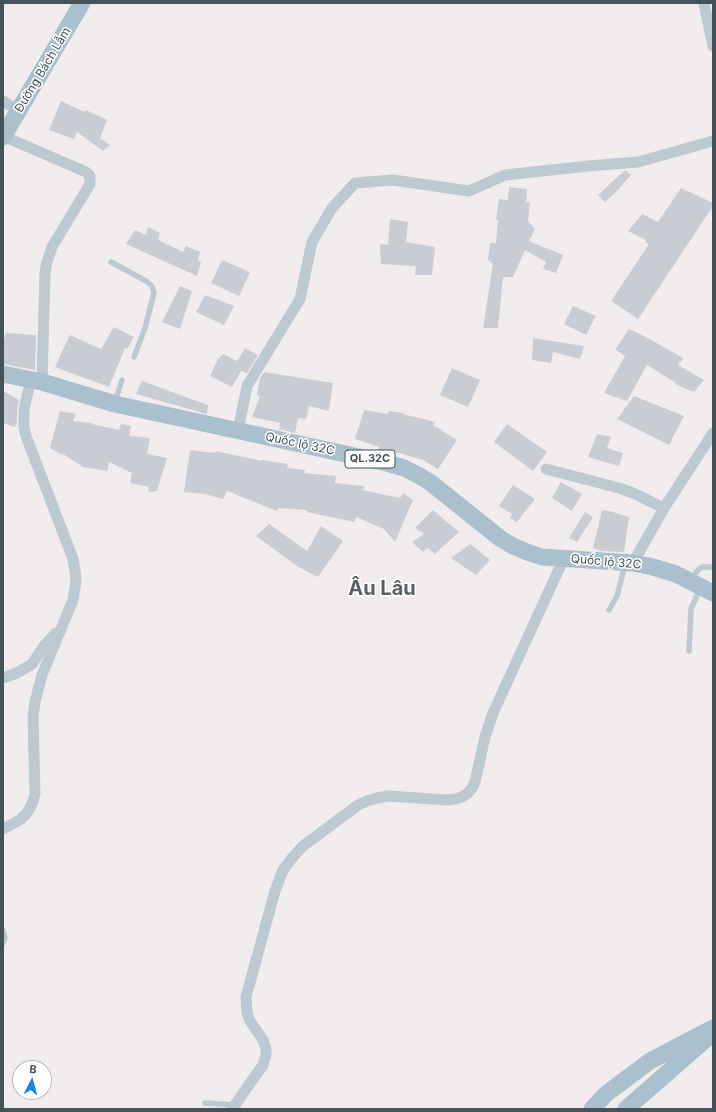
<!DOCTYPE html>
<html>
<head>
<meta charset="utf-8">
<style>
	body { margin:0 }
	#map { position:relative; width:716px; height:1112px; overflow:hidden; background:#f0eced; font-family:Inter,sans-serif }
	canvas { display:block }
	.frame { position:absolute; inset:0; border:4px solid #44525a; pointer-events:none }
	.north { position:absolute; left:12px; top:1060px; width:40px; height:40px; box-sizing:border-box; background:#fff; border:1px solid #b4babd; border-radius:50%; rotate:6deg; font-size:11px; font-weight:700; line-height:16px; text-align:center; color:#44525a }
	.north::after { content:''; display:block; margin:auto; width:14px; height:18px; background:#1385e2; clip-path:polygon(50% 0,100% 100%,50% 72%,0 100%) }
</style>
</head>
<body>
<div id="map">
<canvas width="716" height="1112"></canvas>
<div class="frame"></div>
<div class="north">B</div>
</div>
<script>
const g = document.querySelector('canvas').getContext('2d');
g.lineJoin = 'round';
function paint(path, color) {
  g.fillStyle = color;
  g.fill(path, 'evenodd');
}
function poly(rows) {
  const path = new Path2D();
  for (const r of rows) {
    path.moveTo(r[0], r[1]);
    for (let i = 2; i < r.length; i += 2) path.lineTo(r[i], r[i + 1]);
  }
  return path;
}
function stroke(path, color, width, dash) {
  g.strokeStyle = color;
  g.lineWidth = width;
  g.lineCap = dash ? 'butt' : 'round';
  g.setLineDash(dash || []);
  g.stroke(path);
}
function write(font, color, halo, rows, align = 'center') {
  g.font = font + ' Inter,sans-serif';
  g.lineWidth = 3;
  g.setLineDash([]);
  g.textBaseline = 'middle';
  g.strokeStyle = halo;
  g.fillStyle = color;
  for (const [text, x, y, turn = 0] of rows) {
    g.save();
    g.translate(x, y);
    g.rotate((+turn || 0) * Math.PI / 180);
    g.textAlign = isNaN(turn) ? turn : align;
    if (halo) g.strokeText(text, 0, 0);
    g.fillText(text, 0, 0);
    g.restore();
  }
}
paint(poly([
	[61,101,85,112,86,110,107,120,100,138,110,145,103,151,77,132,74,139,49,130],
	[625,170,631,175,616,192,605,202,598,195],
	[509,187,527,189,526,202,530,202,528,221,535,229,529,241,563,255,556,273,543,269,546,262,525,250,513,277,503,277,498,328,483,328,493,264,488,260,490,243,496,243,498,220,496,219,499,199,508,200],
	[681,188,713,203,713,206,638,319,611,301,649,244,645,242,646,240,628,231,642,214,658,222],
	[390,219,408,222,406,242,435,247,432,275,415,275,416,266,381,264,380,244,388,245],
	[148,227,160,233,158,240,183,252,186,246,200,252,198,260,201,262,197,276,126,244,135,230,146,235],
	[222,260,250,272,239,296,211,283],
	[180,286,192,291,180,329,162,322],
	[205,295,234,306,224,325,196,312],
	[573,306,596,316,586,335,564,324],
	[114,327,134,337,127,349,125,348,109,387,55,367,70,335,101,349],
	[629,329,646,337,683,358,678,365,704,380,694,392,675,384,676,383,647,365,627,401,604,393,625,356,621,353,615,350],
	[6,333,36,335,35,370,3,364,3,344],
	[533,338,584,346,580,359,553,352,551,363,532,360],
	[245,348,258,355,247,373,241,371,232,387,210,376,218,359,223,354,237,361],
	[452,368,480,380,468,407,440,395],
	[264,372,333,383,329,411,309,406,306,419,298,418,295,433,279,429,280,423,252,417,260,396,257,395,260,378],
	[142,381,208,405,207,414,136,394],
	[3,391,19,400,17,409,17,422,15,427,3,423],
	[634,396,684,416,669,445,617,419],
	[364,410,388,414,389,411,404,413,403,414,435,422,433,426,442,430,442,431,457,440,438,469,423,460,399,453,378,450,379,447,355,439],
	[60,411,76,414,73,421,92,423,92,424,119,430,121,424,131,426,129,436,150,438,147,454,167,458,157,491,148,492,149,487,130,483,132,473,109,462,107,471,83,467,63,454,62,455,50,448],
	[507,424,547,452,533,471,494,442],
	[597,434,611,437,607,448,623,453,619,466,588,457],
	[190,450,215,453,216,451,262,461,262,460,288,464,287,468,305,470,304,473,336,476,335,483,364,486,363,490,400,498,403,493,413,500,395,542,384,529,356,517,354,522,307,512,307,510,278,508,277,511,227,491,223,499,205,494,184,492],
	[561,482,582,494,572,511,552,498],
	[513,485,535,499,517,522,510,518,512,514,499,506],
	[433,510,459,532,435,554,427,548,423,552,412,542,424,534,415,528],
	[602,510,615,512,615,513,629,517,624,552,601,551,593,548],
	[585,512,593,517,577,542,569,538],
	[269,524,307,551,321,526,343,541,318,577,297,566,256,536],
	[470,544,490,560,476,575,451,558]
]), '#c9ccd2');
stroke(poly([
	[111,262,146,281,152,286,154,293,145,328,134,357],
	[115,402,122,380],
	[691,579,698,570,702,567,713,567],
	[609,610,617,596,625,565],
	[689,651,691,609,700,589],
	[3,930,5,938,3,943],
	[205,1103,235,1105]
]), '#bcc9d0', 5.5);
stroke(poly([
	[704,3,713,46],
	[3,101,18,110],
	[3,136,86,172,90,176,90,184,52,247,47,262,45,272,42,382],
	[238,431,247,386,300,299,312,242,332,208,355,183,393,180,469,191,505,175,588,166,638,162,713,141],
	[546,469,619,488,633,493,664,508],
	[633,563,664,508,713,433],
	[3,678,17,673,32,664,44,646,56,633],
	[3,829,20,820,26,814,30,808,33,801,35,794,33,716,35,702,42,675,73,600,76,581,75,570,73,559,26,436,24,427,24,409,31,380],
	[232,1109,263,1065,266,1055,266,1049,263,1040,250,1021,247,1013,246,997,275,891,283,870,292,858,303,846,358,805,367,801,377,798,388,796,447,800,455,799,462,797,468,793,472,788,475,782,485,737,493,713,564,558]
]), '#bcc9d0', 11);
stroke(poly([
	[3,137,82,3],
	[3,374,42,382,115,404,387,463,404,468,418,475,431,483,501,539,513,546,527,552,542,557,633,563,653,567,676,574,713,593],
	[592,1109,606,1094,650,1061,713,1028],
	[626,1109,706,1039]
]), '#abc0cd', 17);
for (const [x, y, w] of [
	[370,459,50]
]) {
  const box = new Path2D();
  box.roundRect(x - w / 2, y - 9, w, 18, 3);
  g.fillStyle = '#fff';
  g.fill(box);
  stroke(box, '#44525a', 1);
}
write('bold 11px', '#44525a', null, [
	["QL.32C",370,459]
]);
write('12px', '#44525a', '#fff', [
	["Đường Bách Lẫm",43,70,-59],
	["Quốc lộ 32C",300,444,12],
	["Quốc lộ 32C",606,562,5]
]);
write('bold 20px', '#595e62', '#fff', [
	["Âu Lâu",382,589]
]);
</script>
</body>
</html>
